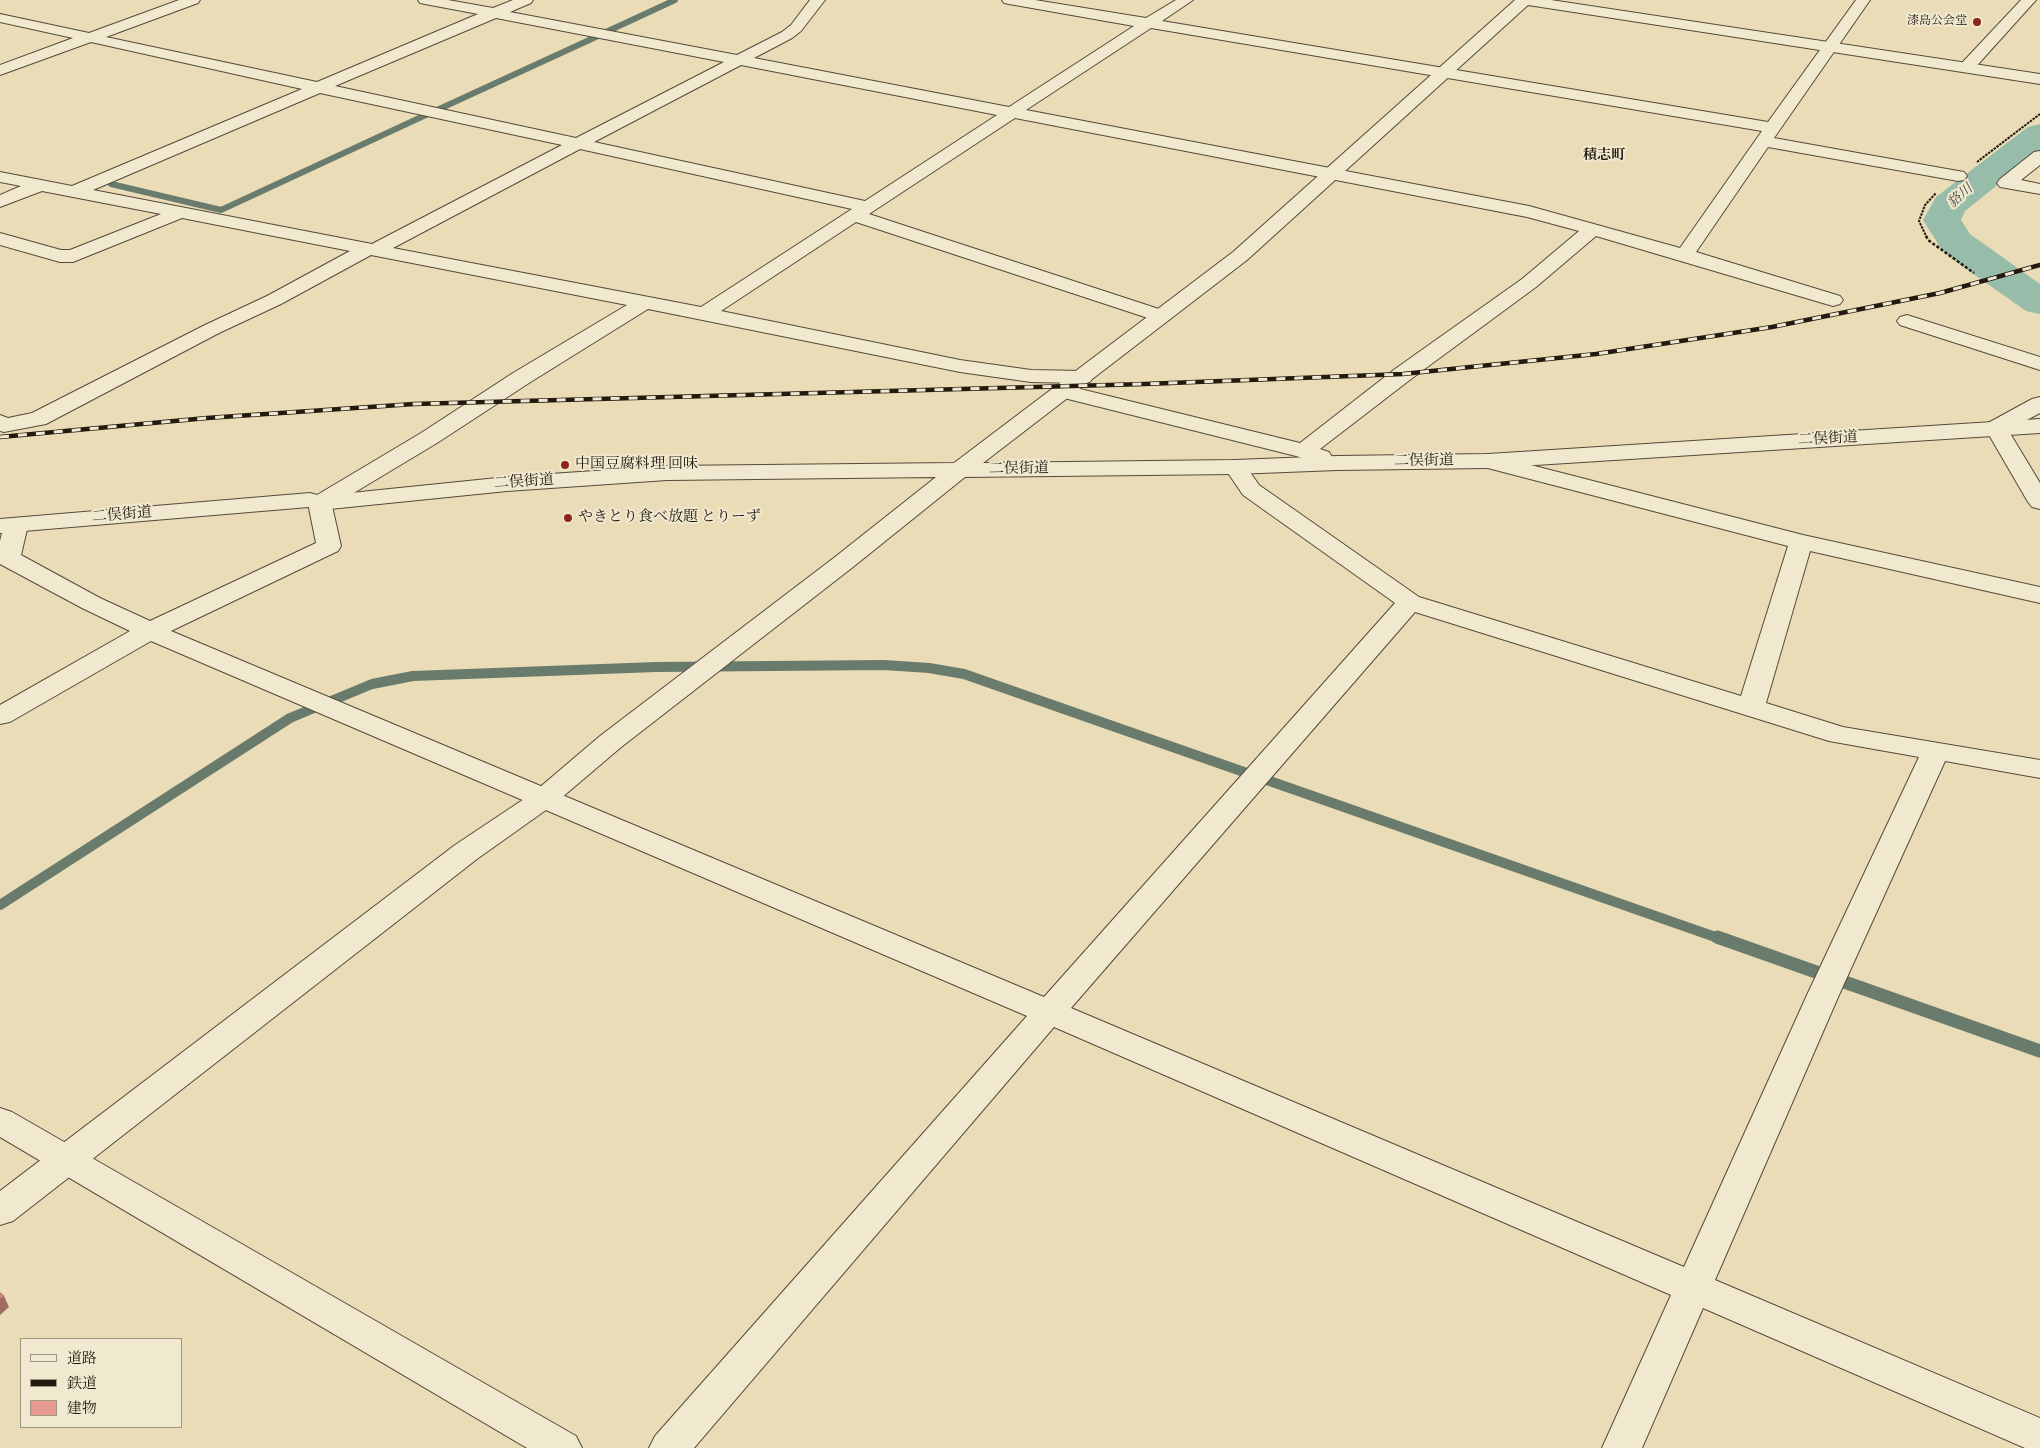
<!DOCTYPE html>
<html>
<head>
<meta charset="utf-8">
<style>
	body { margin:0 }
	#map { position:relative; width:2040px; height:1448px; overflow:hidden; background:#eadcb6; font-family:Vollkorn,"Noto Serif JP",serif }
	canvas { display:block }
	.legend { position:absolute; left:20px; top:1338px; width:162px; height:90px; box-sizing:border-box; background:#f1e8d0; border:1px solid #9f9583; margin:0; padding:6px 9px; list-style:none; font-size:15px; color:#231910 }
	.legend li { display:flex; align-items:center; gap:10px; height:25px }
	.legend b { width:25px; border:1px solid #9f9583 }
</style>
</head>
<body>
<div id="map">
<canvas width="2040" height="1448"></canvas>
<ul class="legend">
<li><b style="height:6px;background:#f1e8d0"></b>道路</li>
<li><b style="height:6px;background:#231910"></b>鉄道</li>
<li><b style="height:14px;background:#e69a8f"></b>建物</li>
</ul>
</div>
<script>
const g = document.querySelector('canvas').getContext('2d');
g.lineJoin = 'round';
function poly(rows) {
  const path = new Path2D();
  for (const r of rows) {
    path.moveTo(r[0], r[1]);
    for (let i = 2; i < r.length; i += 2) path.lineTo(r[i], r[i + 1]);
  }
  return path;
}
function stroke(path, color, width, dash) {
  g.strokeStyle = color;
  g.lineWidth = width;
  g.lineCap = dash ? 'butt' : 'round';
  g.setLineDash(dash || []);
  g.stroke(path);
}
function paint(path, color) {
  g.fillStyle = color;
  g.fill(path, 'evenodd');
}
function write(font, color, halo, rows, align = 'center') {
  g.font = font + ' Vollkorn,"Noto Serif JP",serif';
  g.lineWidth = 4;
  g.setLineDash([]);
  g.textBaseline = 'middle';
  g.strokeStyle = halo;
  g.fillStyle = color;
  for (const [text, x, y, turn = 0] of rows) {
    g.save();
    g.translate(x, y);
    g.rotate((+turn || 0) * Math.PI / 180);
    g.textAlign = isNaN(turn) ? turn : align;
    if (halo) g.strokeText(text, 0, 0);
    g.fillText(text, 0, 0);
    g.restore();
  }
}
stroke(poly([
	[606,32,675,0],
	[437,110,598,36],
	[111,184,221,210,428,114]
]), '#697b6c', 6);
stroke(poly([
	[0,905,290,718,372,684,413,676,656,667,884,665,929,668,964,674,1721,939]
]), '#697b6c', 10);
stroke(poly([
	[1717,937,2040,1051]
]), '#697b6c', 13);
paint(poly([
	[2040,124,2040,151,1965,211,1961,220,1970,234,2040,284,2040,314,2026,311,1962,266,1942,250,1923,220,1936,197,2028,127,2040,124]
]), '#98bcaa');
const minor = poly([
	[179,0,200,0,198,3,106,37,317,82,478,14,425,4,420,3,418,0,448,0,493,8,513,0,533,0,531,3,510,12,737,55,782,32,791,25,810,0,825,0,801,31,792,38,754,58,1009,107,1134,26,1009,4,1004,3,1002,0,1035,0,1146,18,1176,0,1193,0,1162,21,1768,122,1856,0,1870,0,1774,138,1958,171,1964,172,1967,176,1964,180,1958,181,1768,147,1696,252,1840,296,1843,300,1840,304,1833,306,1826,304,1596,236,1536,287,1411,379,1320,449,1329,452,1332,457,1329,462,1321,464,1296,456,1056,396,1053,391,1056,386,1064,385,1300,443,1395,369,1522,279,1579,231,1527,217,1015,118,869,214,1168,312,1171,316,1168,320,1161,322,1154,320,856,222,721,311,960,360,1031,370,1082,371,1090,372,1093,377,1090,382,1082,383,1031,382,960,372,648,309,529,383,437,443,332,506,341,546,338,551,171,631,1044,997,1395,603,1243,495,1224,467,1227,462,1235,460,1243,462,1259,485,1419,597,1741,696,1788,546,1480,466,1477,461,1480,456,1488,454,1803,535,2040,587,2040,603,1810,551,1766,703,1843,727,2040,760,2040,778,1945,761,1839,995,1715,1280,2040,1418,2040,1448,2025,1448,1703,1308,1642,1448,1602,1448,1671,1295,1054,1027,694,1448,649,1448,655,1436,1027,1016,151,641,10,722,0,724,0,705,130,631,82,608,0,564,0,541,4,525,8,520,16,518,24,520,28,525,21,555,100,598,150,621,316,543,308,503,312,498,421,433,513,373,627,305,371,255,281,304,219,333,46,424,4,432,0,431,0,415,8,418,32,413,205,325,267,296,350,251,182,218,73,262,60,262,0,245,0,233,61,250,70,250,161,214,42,191,0,207,0,195,21,186,0,182,0,172,72,186,302,89,91,42,0,75,0,65,73,38,0,22,0,14,89,33,179,0],
	[496,18,724,62,576,138,335,86,496,18],
	[1151,28,1762,131,1680,248,1529,206,1026,110,1151,28],
	[741,65,997,115,865,201,594,142,741,65],
	[320,93,562,145,372,244,93,190,320,93],
	[580,149,852,209,701,307,393,248,580,149],
	[1415,612,1829,741,1919,757,1807,995,1684,1267,1071,1008,1415,612],
	[2021,0,2036,0,1972,71,1960,71,1958,68,1960,65,2021,0],
	[2040,151,2040,165,2021,180,2040,184,2040,194,2000,187,1997,183,2000,179,2034,152,2040,151],
	[1907,315,2040,357,2040,370,1900,325,1897,321,1900,317,1907,315],
	[2040,397,2040,413,2008,430,2040,483,2040,509,2032,507,2028,502,1985,428,1988,423,2032,399,2040,397],
	[0,1108,12,1112,576,1436,582,1448,527,1448,0,1137,0,1108]
]);
const tertiary = poly([
	[1515,0,1551,0,2040,74,2040,84,1528,5,1247,260,983,463,1235,460,1337,456,1488,454,2040,419,2040,433,1488,468,1337,470,1235,474,965,477,853,567,620,748,553,805,477,859,13,1221,0,1225,0,1191,455,845,533,793,600,736,835,557,936,477,667,480,507,491,320,510,309,507,0,533,0,519,310,493,321,496,507,477,667,466,954,463,1233,252,1515,0]
]);
stroke(minor, '#554a3a', 2);
stroke(tertiary, '#554a3a', 2);
stroke(poly([
	[1977,162,2040,114],
	[1927,238,1919,221,1925,205,1936,193]
]), '#231910', 2, [2.5, 1]);
stroke(poly([
	[1926,236,1928,240,1974,273]
]), '#231910', 2.5, [3, 2]);
paint(minor, '#f1e8d0');
paint(tertiary, '#f1e8d0');
const rail = poly([
	[0,437,207,418,414,404,1145,384,1403,374,1596,354,1772,327,1940,293,2040,265]
]);
stroke(rail, '#231910', 4.5);
stroke(rail, '#f1e8d0', 3, [9]);
paint(poly([
	[4,1296,9,1307,0,1315,0,1299]
]), '#a16c64');
const building = poly([
	[0,1293,4,1296,0,1299,0,1293]
]);
paint(building, '#e69a8f');
stroke(building, '#a16c64', 1);
for (const [x, y, r, color] of [
	[1977,22,5,"#8f2418"],
	[565,465,5,"#8f2418"],
	[568,518,5,"#8f2418"]
]) {
  const dot = new Path2D();
  dot.arc(x, y, r, 0, 2 * Math.PI);
  g.fillStyle = color;
  g.fill(dot);
  stroke(dot, '#f1e8d0', 2);
}
write('12px', '#231910', '#f1e8d0', [
	["漆島公会堂",1967,22]
], 'right');
write('bold 14px', '#231910', '#f1e8d0', [
	["積志町",1604,156]
]);
write('italic 14px', '#4c5246', '#f1e8d0', [
	["貉川",1961,197,-42]
]);
write('15px', '#231910', '#f1e8d0', [
	["二俣街道",1828,440,-3],
	["二俣街道",1424,462,-1],
	["二俣街道",1019,470,-1],
	["二俣街道",524,483,-4],
	["二俣街道",122,516,-5]
]);
write('15px', '#231910', '#f1e8d0', [
	["中国豆腐料理 回味",575,465],
	["やきとり食べ放題 とりーず",578,518]
], 'left');
</script>
</body>
</html>
